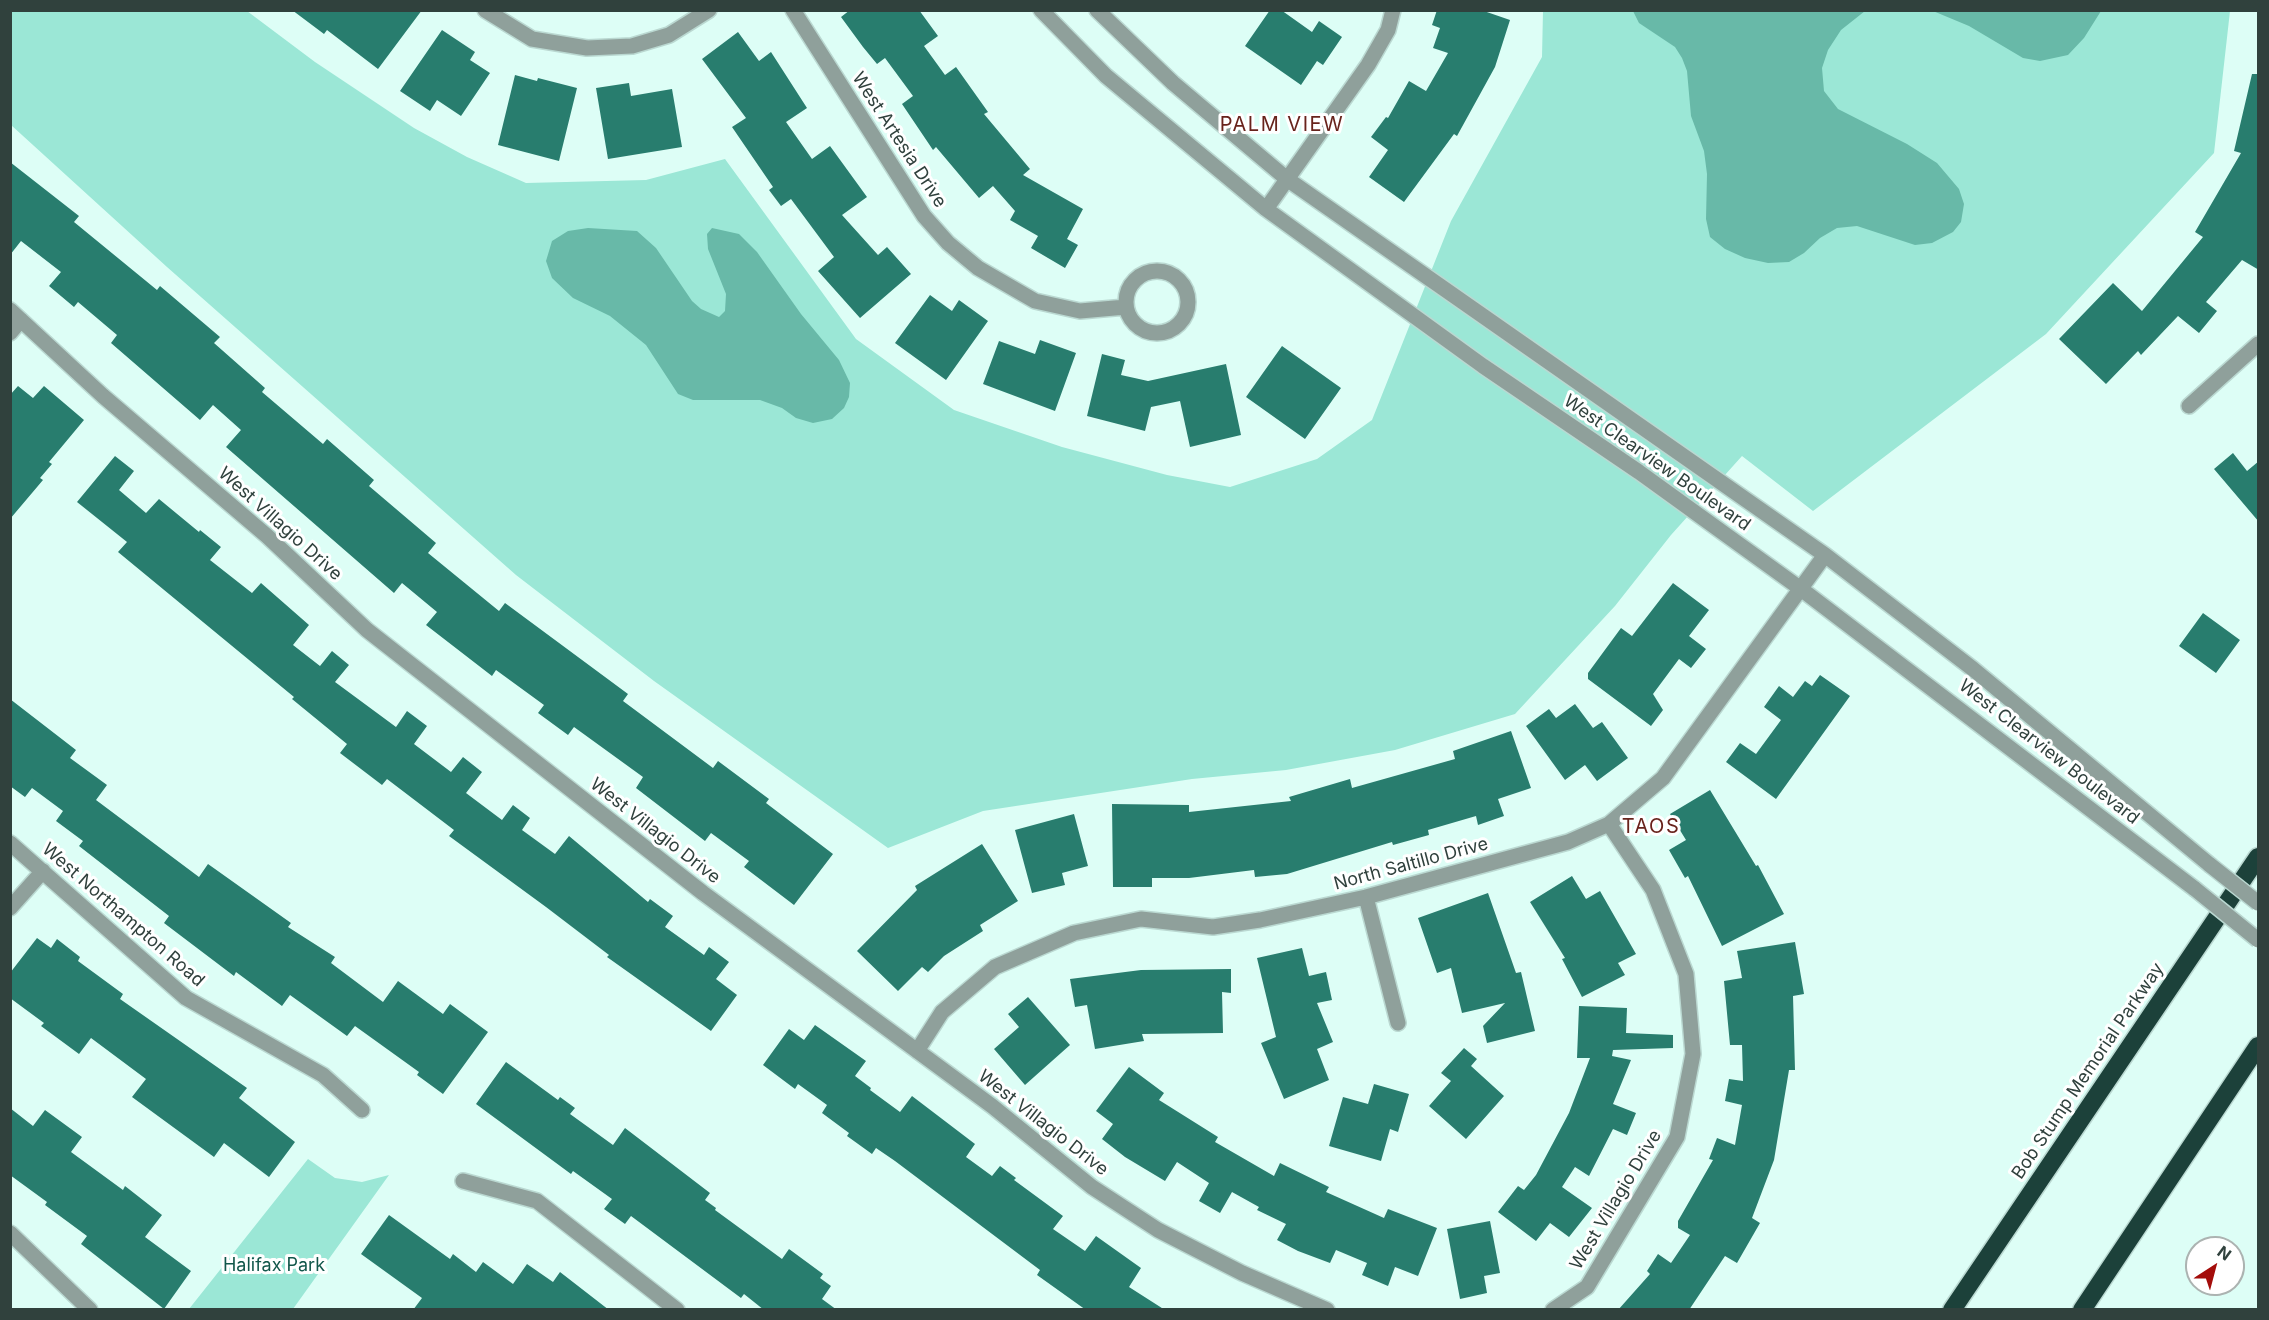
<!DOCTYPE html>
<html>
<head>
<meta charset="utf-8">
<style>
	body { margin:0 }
	#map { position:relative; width:2269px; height:1320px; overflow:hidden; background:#ddfef6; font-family:Inter,sans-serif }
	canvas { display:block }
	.frame { position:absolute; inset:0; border:12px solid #30413d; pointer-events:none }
	.north { position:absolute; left:2185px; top:1236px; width:60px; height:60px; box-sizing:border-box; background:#fff; border:2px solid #acb3b1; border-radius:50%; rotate:36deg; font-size:16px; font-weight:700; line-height:24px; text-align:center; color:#30413d }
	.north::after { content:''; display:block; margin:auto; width:21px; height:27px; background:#a40d0b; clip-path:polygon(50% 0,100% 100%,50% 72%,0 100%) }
</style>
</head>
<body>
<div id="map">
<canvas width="2269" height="1320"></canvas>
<div class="frame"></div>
<div class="north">N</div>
</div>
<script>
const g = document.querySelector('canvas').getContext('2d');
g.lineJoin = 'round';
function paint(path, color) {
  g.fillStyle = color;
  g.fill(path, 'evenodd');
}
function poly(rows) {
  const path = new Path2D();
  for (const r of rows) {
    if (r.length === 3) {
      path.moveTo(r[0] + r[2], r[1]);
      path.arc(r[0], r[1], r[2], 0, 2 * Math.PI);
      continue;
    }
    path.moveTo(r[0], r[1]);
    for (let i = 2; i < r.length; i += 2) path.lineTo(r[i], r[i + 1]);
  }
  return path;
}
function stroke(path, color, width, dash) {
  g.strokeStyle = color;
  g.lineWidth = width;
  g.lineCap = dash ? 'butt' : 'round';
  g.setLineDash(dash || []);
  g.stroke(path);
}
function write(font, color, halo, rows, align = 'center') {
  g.font = font + ' Inter,sans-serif';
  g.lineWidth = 6;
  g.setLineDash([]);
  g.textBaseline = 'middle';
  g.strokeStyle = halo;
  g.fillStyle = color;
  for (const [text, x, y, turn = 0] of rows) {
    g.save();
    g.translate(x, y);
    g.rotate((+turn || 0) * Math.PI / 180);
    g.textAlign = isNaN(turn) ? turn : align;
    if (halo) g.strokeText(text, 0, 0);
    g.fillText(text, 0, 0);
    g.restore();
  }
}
paint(poly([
	[11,11,247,11,315,62,414,128,467,157,526,183,646,180,725,159,856,339,954,410,1062,447,1167,475,1230,487,1317,459,1372,420,1451,221,1542,57,1543,11,2230,11,2214,153,2046,334,1813,511,1742,456,1671,535,1615,606,1515,714,1395,750,1286,770,1192,779,983,811,888,848,654,681,516,575,167,267,11,125],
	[308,1159,335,1178,362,1182,389,1175,293,1309,189,1309]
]), '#9be7d6');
paint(poly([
	[1633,11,1865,11,1841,30,1828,50,1822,68,1824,91,1838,109,1907,144,1937,163,1959,189,1964,204,1961,222,1953,232,1932,243,1915,245,1857,226,1837,228,1820,238,1804,253,1789,262,1768,263,1745,258,1725,249,1710,237,1706,219,1707,174,1704,151,1691,116,1687,71,1682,58,1675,47,1639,23],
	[1933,11,2101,11,2084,38,2068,55,2040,61,2023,58,1969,26],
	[588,228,637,231,656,248,692,301,701,309,719,317,725,311,726,294,708,249,707,234,712,228,739,234,757,252,801,314,839,360,850,383,849,397,844,408,832,419,813,423,796,418,782,408,760,400,693,400,678,394,646,345,610,316,573,298,552,278,546,261,552,241,568,231]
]), '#68b9a8');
paint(poly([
	[292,10,422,10,378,69,327,30,324,34],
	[850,10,919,10,938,36,924,46,945,75,956,67,988,112,984,114,1030,169,1023,175,1083,209,1067,239,1078,245,1065,268,1031,248,1038,236,1010,220,1015,211,993,186,979,198,936,147,933,150,902,104,913,96,885,58,877,64,863,47,841,17],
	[1270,10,1281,10,1312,32,1319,21,1342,37,1323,65,1317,61,1301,85,1245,46],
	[1437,10,1481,10,1510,20,1495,67,1457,136,1454,134,1404,202,1369,177,1388,150,1371,137,1386,117,1388,118,1409,81,1426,91,1448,53,1433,48,1440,28,1432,25],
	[442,30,475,52,470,60,490,73,461,116,437,100,430,111,400,91],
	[738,32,759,61,771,52,807,108,786,122,812,159,830,146,867,197,842,215,878,255,887,247,911,274,860,318,818,271,834,257,791,199,781,206,769,190,773,187,732,127,746,118,702,59],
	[2252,74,2259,74,2259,270,2242,260,2206,302,2217,311,2199,333,2178,316,2141,355,2138,351,2106,384,2059,339,2113,283,2142,311,2203,237,2195,232,2241,153,2234,151],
	[515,75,537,81,538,78,577,88,559,161,498,145],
	[629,83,631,96,672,89,682,147,608,159,596,88],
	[10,162,79,216,74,222,157,290,160,286,220,337,214,343,265,388,262,392,323,444,327,439,374,480,369,486,436,543,428,553,499,611,505,603,628,694,623,701,713,768,718,761,769,799,766,803,833,854,794,905,744,867,749,861,711,833,705,841,636,788,643,777,574,727,568,735,538,713,544,705,496,670,492,676,426,625,437,612,402,583,394,593,226,447,241,430,213,405,200,420,111,343,117,335,78,302,74,307,49,286,61,272,21,241,10,255],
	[930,295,952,311,959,300,988,321,946,380,895,343],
	[1040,340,1076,353,1055,411,983,384,999,341,1035,354],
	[1282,346,1341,388,1305,439,1246,397],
	[1102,354,1125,360,1121,375,1148,381,1226,364,1241,435,1190,447,1180,401,1151,407,1145,431,1087,416],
	[18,386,33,398,44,386,84,420,49,462,52,464,40,478,43,480,10,519,10,395],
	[2233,453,2247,471,2259,461,2259,522,2214,469],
	[115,456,134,471,119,490,146,513,159,499,199,532,200,530,221,547,210,560,252,593,261,583,309,625,293,645,320,666,332,651,349,665,335,682,396,727,407,711,427,726,414,744,451,772,463,757,482,772,466,793,502,820,513,805,530,818,522,830,555,854,569,836,648,902,650,899,673,916,665,927,704,955,709,947,729,962,716,979,737,995,711,1031,607,957,609,955,546,907,449,836,454,830,387,779,382,785,340,753,347,744,292,699,294,697,118,552,127,542,77,502],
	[1673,583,1709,610,1689,636,1706,649,1691,668,1679,659,1653,694,1663,710,1651,726,1588,679,1588,673,1621,628,1632,636],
	[2203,613,2240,640,2216,673,2179,646],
	[1820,675,1850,696,1776,799,1726,762,1740,743,1756,754,1781,720,1764,707,1779,686,1793,697,1805,681,1812,686],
	[10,699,76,750,70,758,107,785,96,800,199,877,208,864,291,923,288,927,335,957,331,963,383,1002,398,981,443,1014,450,1004,488,1032,443,1094,417,1075,419,1072,355,1026,347,1036,290,995,282,1006,236,972,234,976,164,923,169,916,79,846,83,841,56,821,63,811,32,788,25,797,10,786],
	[1575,704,1593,728,1602,722,1628,758,1597,781,1585,765,1565,780,1526,726,1549,709,1556,718],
	[1511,731,1531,788,1498,799,1504,816,1478,825,1476,816,1428,830,1429,835,1393,845,1392,842,1287,874,1255,877,1254,870,1189,878,1152,878,1152,887,1113,887,1112,804,1189,805,1189,812,1291,801,1289,797,1350,779,1352,788,1455,759,1453,751],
	[1710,790,1756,866,1758,865,1784,914,1722,946,1688,876,1685,878,1669,850,1686,840,1670,814],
	[1074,814,1088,866,1062,873,1065,885,1032,893,1015,830],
	[982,844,1018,901,980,925,983,931,944,956,928,972,922,967,898,991,857,951,917,890,915,886],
	[1572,876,1586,899,1600,891,1636,954,1618,963,1625,975,1582,997,1562,959,1565,958,1530,902],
	[1488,893,1516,973,1521,972,1535,1031,1487,1043,1483,1026,1505,1003,1462,1013,1451,968,1437,973,1418,918],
	[37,938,51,948,57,939,80,957,78,961,123,994,120,999,247,1088,239,1098,295,1142,269,1177,224,1143,214,1157,132,1097,146,1079,91,1038,79,1054,41,1026,44,1023,10,998,10,973],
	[1795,942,1804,994,1793,996,1795,1070,1789,1070,1774,1160,1752,1218,1760,1223,1737,1263,1725,1256,1689,1310,1618,1310,1650,1274,1647,1271,1658,1254,1671,1263,1690,1235,1678,1228,1678,1221,1713,1160,1709,1159,1717,1138,1735,1145,1742,1105,1725,1101,1729,1079,1743,1081,1742,1045,1730,1045,1724,981,1742,978,1737,951],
	[1302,948,1309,976,1326,972,1332,1000,1317,1003,1333,1042,1317,1049,1329,1080,1284,1099,1261,1043,1276,1037,1257,958],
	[1231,969,1231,993,1222,992,1223,1033,1142,1034,1144,1041,1095,1049,1087,1005,1075,1007,1070,979,1141,970],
	[1028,997,1070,1045,1025,1085,994,1049,1019,1027,1008,1014],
	[1579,1006,1627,1008,1626,1033,1673,1035,1673,1048,1613,1050,1612,1056,1631,1060,1613,1104,1636,1113,1627,1135,1613,1129,1589,1176,1575,1167,1562,1187,1592,1208,1569,1237,1550,1223,1536,1241,1498,1212,1518,1186,1524,1190,1536,1175,1569,1113,1590,1058,1577,1058],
	[815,1025,866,1061,855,1076,871,1088,870,1090,900,1112,912,1096,975,1144,966,1157,992,1176,1000,1166,1016,1178,1014,1180,1063,1216,1053,1229,1085,1251,1096,1236,1141,1268,1129,1287,1165,1310,1086,1310,1037,1275,1040,1270,895,1161,876,1148,872,1154,847,1136,849,1133,822,1113,827,1105,798,1084,795,1089,763,1065,789,1029,804,1040],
	[1464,1048,1477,1059,1471,1066,1504,1096,1466,1139,1429,1106,1451,1081,1441,1073],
	[506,1062,558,1100,560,1097,575,1108,570,1114,613,1145,625,1128,710,1193,705,1200,716,1208,715,1210,782,1259,789,1249,823,1274,820,1278,831,1286,822,1299,837,1310,764,1310,744,1294,741,1298,631,1216,625,1224,604,1209,612,1199,573,1171,571,1174,476,1104],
	[1129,1067,1164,1093,1159,1100,1218,1137,1215,1142,1274,1176,1280,1163,1329,1187,1326,1192,1384,1218,1388,1209,1437,1228,1418,1276,1395,1267,1388,1286,1362,1275,1367,1263,1336,1250,1330,1263,1298,1251,1277,1240,1286,1224,1257,1210,1259,1207,1232,1192,1220,1213,1199,1201,1209,1183,1177,1162,1165,1181,1125,1157,1102,1139,1113,1124,1096,1111],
	[1374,1084,1409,1094,1398,1132,1390,1129,1381,1161,1329,1146,1343,1097,1368,1104],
	[10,1108,33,1126,45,1110,82,1137,71,1152,123,1190,125,1186,162,1215,145,1237,191,1271,164,1309,81,1244,87,1236,45,1205,47,1202,10,1175],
	[389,1215,450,1259,453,1254,476,1272,483,1262,513,1284,527,1264,553,1282,560,1272,609,1310,413,1310,422,1298,361,1254],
	[1490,1221,1500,1273,1484,1276,1487,1293,1460,1299,1447,1229]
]), '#287d6e');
const minor = poly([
	[485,10,532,39,587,48,632,46,669,35,709,10],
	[793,10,924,216,948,243,978,268,1035,301,1080,311,1126,307],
	[1041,10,1106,76,1266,209,1483,366,1639,472,1801,589,2195,889],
	[1097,10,1173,83,1287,179,1825,555,1973,669,2210,865],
	[1266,209,1368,65,1388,30,1393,10],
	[1157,302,31],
	[10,310,103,396,267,536,367,630,703,893,992,1106,1092,1187,1158,1230,1242,1273,1327,1310],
	[10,333,21,320],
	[2189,406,2258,344],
	[10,843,186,998,323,1075,362,1110],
	[1366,897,1398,1023],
	[10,908,43,871],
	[917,1051,942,1012,995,967,1074,933,1141,919,1213,927,1260,920,1366,897,1520,855,1568,842,1609,824,1663,778,1825,555],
	[463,1181,537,1201,677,1310],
	[10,1233,90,1310],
	[1553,1310,1587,1287,1677,1137,1693,1054,1686,974,1653,890,1609,824]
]);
const highway = poly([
	[1952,1310,2258,857],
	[2082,1310,2258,1046]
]);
stroke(minor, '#bad8d1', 18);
stroke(highway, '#bad8d1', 21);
stroke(minor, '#8fa09b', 15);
stroke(highway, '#1c413a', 18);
const minorBridge = poly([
	[2210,865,2258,903],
	[2195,889,2258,940]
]);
stroke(minorBridge, '#bad8d1', 18, []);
stroke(minorBridge, '#8fa09b', 15);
write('18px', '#30413d', '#fff', [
	["West Artesia Drive",899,140,57],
	["West Clearview Boulevard",1657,463,35],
	["West Villagio Drive",280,524,42],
	["West Clearview Boulevard",2049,752,38],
	["West Villagio Drive",655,831,38],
	["North Saltillo Drive",1411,864,-15],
	["West Northampton Road",123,915,41],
	["Bob Stump Memorial Parkway",2088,1071,-56],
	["West Villagio Drive",1043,1123,38],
	["West Villagio Drive",1616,1200,-59]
]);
write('18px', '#12574b', '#fff', [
	["Halifax Park",274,1266]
]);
g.letterSpacing = '1.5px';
write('20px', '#68231c', '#fff', [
	["PALM VIEW",1282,125],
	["TAOS",1651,827]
]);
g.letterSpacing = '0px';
</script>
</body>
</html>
